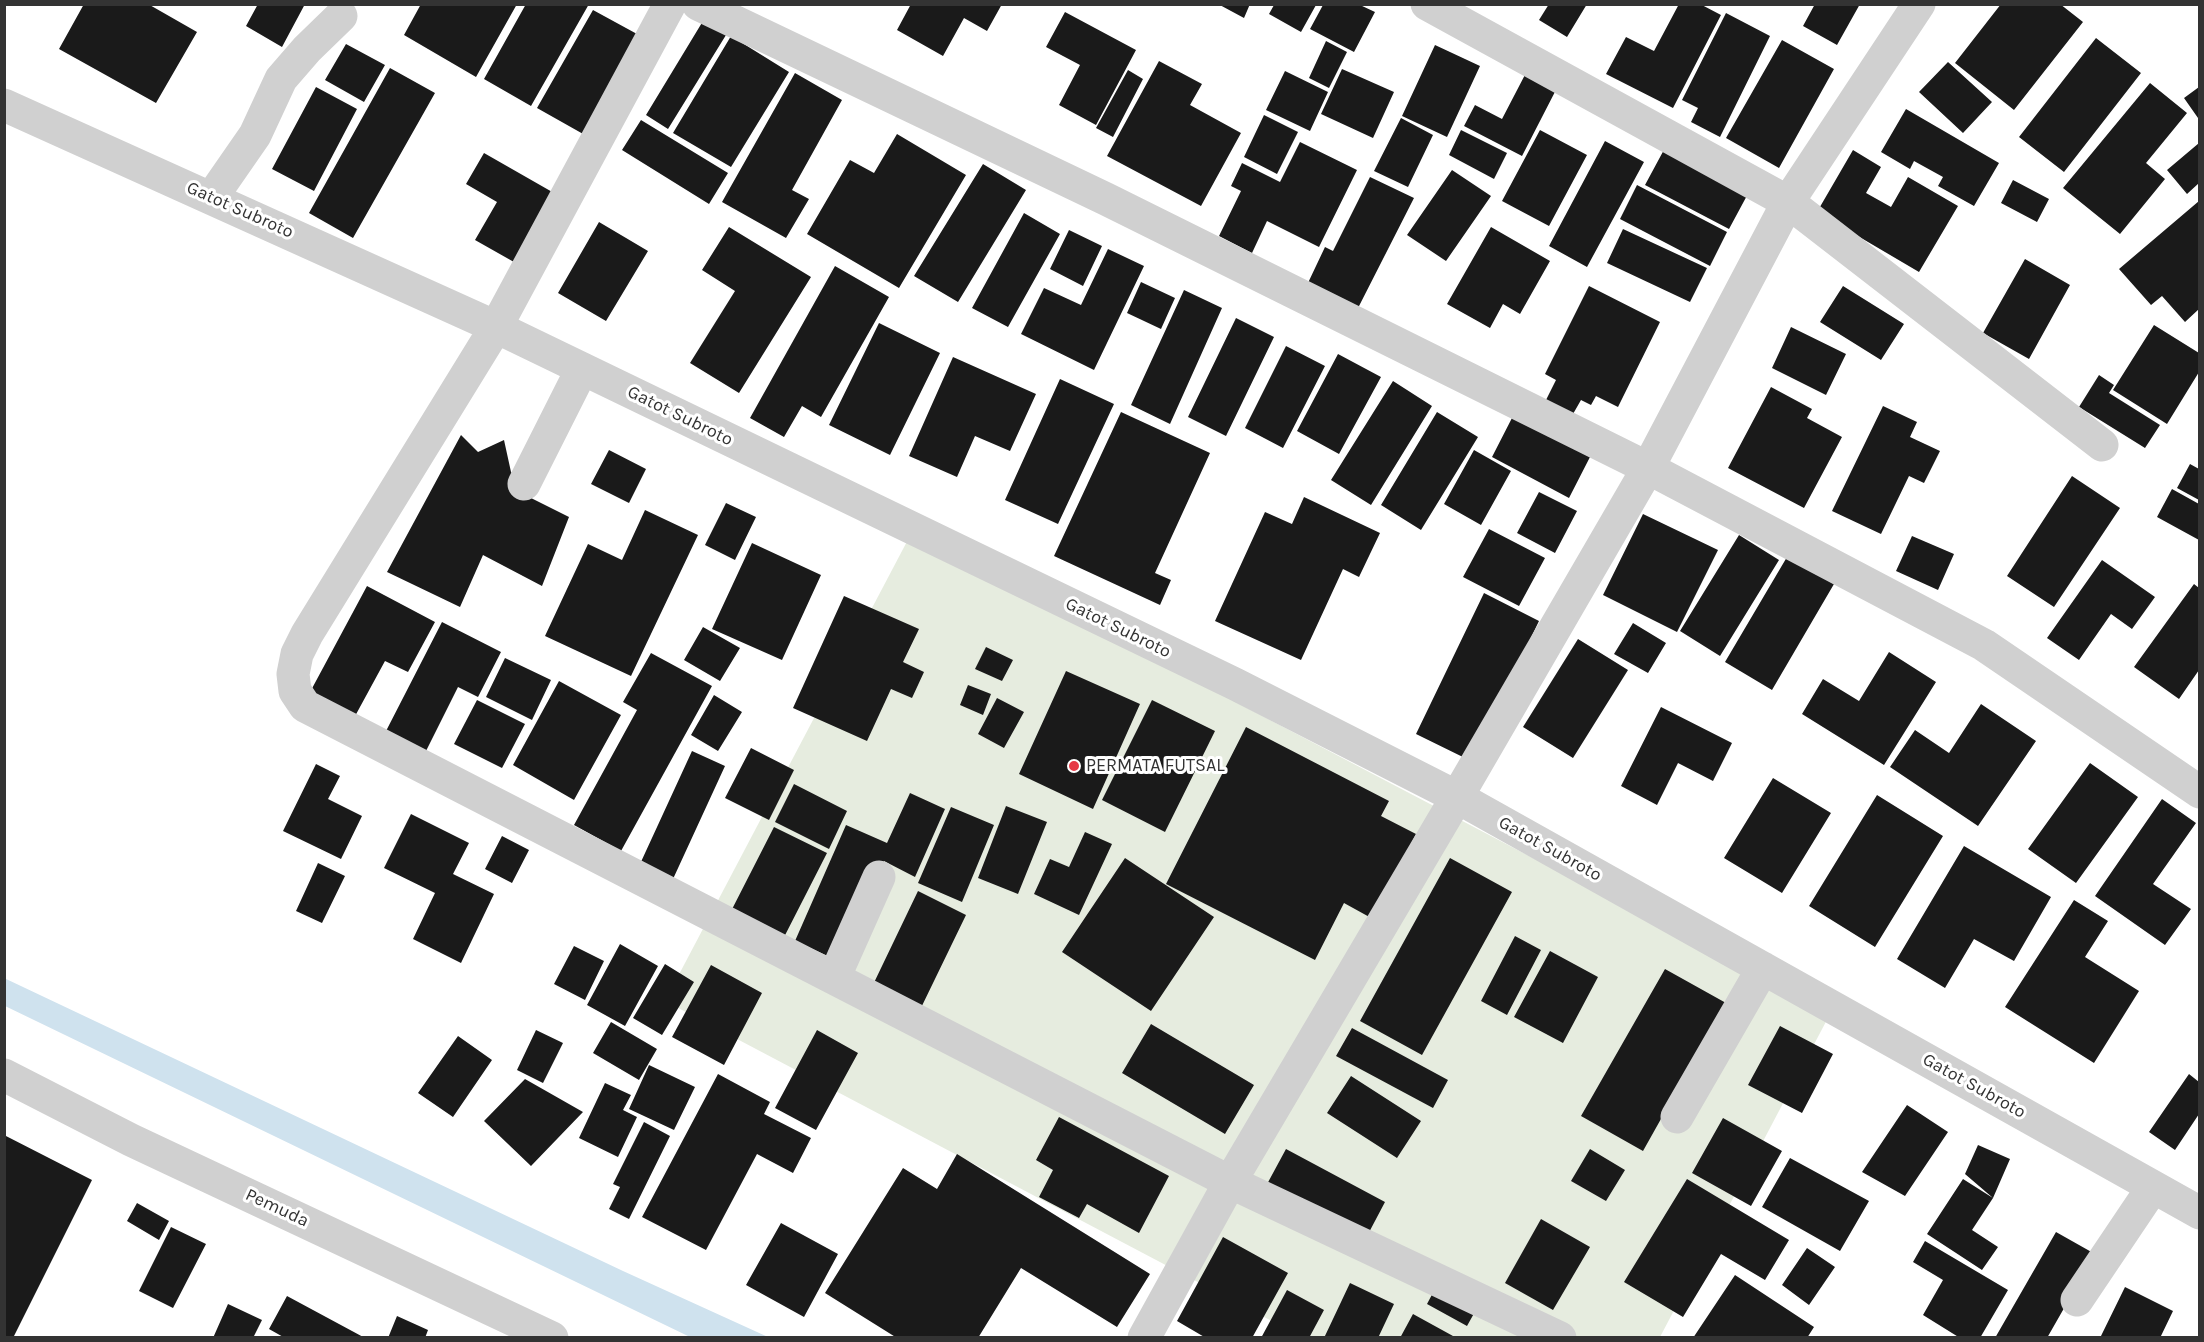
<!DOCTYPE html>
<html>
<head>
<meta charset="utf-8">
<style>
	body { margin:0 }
	#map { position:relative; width:2204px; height:1342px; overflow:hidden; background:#fff; font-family:Karla,sans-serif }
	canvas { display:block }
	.frame { position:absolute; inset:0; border:6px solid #333; pointer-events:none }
</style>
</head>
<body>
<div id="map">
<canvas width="2204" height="1342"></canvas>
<div class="frame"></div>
</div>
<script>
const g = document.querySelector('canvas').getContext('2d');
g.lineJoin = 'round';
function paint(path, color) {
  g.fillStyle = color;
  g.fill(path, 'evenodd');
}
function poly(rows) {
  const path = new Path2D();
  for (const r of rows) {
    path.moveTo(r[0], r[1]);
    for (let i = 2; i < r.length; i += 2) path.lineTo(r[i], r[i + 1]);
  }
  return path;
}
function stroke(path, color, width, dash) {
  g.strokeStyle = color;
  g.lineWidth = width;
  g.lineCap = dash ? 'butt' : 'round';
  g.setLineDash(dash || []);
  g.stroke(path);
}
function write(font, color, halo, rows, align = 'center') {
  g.font = font + ' Karla,sans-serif';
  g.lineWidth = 6;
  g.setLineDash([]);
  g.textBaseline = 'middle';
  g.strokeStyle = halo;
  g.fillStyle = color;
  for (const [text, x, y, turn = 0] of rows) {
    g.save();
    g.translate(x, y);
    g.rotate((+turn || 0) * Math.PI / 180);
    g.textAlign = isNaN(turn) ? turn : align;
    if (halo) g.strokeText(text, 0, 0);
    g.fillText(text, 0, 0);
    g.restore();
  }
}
paint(poly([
	[912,532,1830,1014,1660,1337,1304,1338,665,1001]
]), '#e6ecdf');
paint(poly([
	[4,978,623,1271,768,1337,690,1337,5,1006]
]), '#cfe2ee');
paint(poly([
	[84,4,148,4,197,32,156,103,59,49],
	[258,4,305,4,282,47,246,26],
	[421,4,517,4,476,77,404,35],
	[526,4,589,4,531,106,484,79],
	[911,4,1002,4,987,31,964,18,943,56,897,30],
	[1218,4,1250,4,1244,18],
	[1549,4,1587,4,1567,37,1539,20],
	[1679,4,1700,4,1721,15,1673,108,1606,74,1626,37,1654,51],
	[1815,4,1860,4,1837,45,1803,26],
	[2001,4,2060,4,2083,22,2014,110,1955,63],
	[1274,5,1316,5,1301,32,1269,14],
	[1323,5,1360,5,1375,12,1354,52,1310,29],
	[593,10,648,40,592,139,537,108],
	[1065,12,1136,50,1096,125,1059,105,1080,65,1046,47],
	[1726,13,1770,36,1720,137,1691,122,1698,108,1682,100],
	[703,21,726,35,668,129,646,115],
	[731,36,789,72,731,167,673,133],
	[2096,38,2141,73,2064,172,2019,137],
	[1782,40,1834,69,1779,168,1726,138],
	[1326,41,1347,52,1329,88,1309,78],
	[346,44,385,65,364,102,325,80],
	[1435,45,1480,66,1447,137,1402,116],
	[1159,61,1202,84,1190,105,1241,133,1201,206,1107,156],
	[1948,62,1992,102,1963,133,1919,92],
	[390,68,435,93,353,238,309,213],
	[1342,69,1394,92,1373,138,1321,114],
	[1528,69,1559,84,1522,156,1464,126,1475,105,1502,119],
	[1128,70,1143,79,1113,137,1096,128],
	[1285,71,1328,92,1310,131,1266,110],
	[795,73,842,100,792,190,809,199,786,238,722,202],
	[2150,83,2187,113,2146,163,2165,179,2120,234,2063,188],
	[316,87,357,109,314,191,272,169],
	[2199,87,2199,117,2198,118,2184,98],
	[1906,109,1999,163,1974,206,1938,186,1943,177,1914,161,1910,169,1881,152],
	[1264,115,1298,132,1277,174,1244,157],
	[1401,118,1433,135,1408,187,1374,171],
	[641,120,728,173,709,204,622,150],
	[1461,130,1507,153,1494,179,1449,155],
	[1540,130,1587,155,1549,226,1502,201],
	[897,134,966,175,899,288,807,234,850,160,874,173],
	[1605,141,1644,162,1587,267,1549,246],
	[1300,142,1357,170,1319,247,1267,221,1252,253,1219,236,1241,191,1231,186,1242,163,1280,182],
	[2199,143,2199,183,2187,194,2167,170],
	[1666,146,1750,190,1729,229,1645,185],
	[1853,150,1881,167,1866,193,1891,207,1908,177,1958,206,1919,272,1817,212],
	[484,153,561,197,521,266,475,240,497,202,466,184],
	[983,164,1026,190,958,302,914,276],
	[1452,170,1491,196,1446,261,1407,235],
	[1370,177,1414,198,1357,310,1307,285,1325,247,1333,251],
	[2013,180,2049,199,2037,222,2001,203],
	[1637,185,1727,232,1710,266,1620,219],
	[2199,201,2199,309,2185,322,2162,296,2151,305,2119,269],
	[1024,213,1060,234,1008,327,972,308],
	[599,222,648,251,606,321,558,293],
	[729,227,811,277,739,393,690,363,735,291,702,270],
	[1491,227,1550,261,1520,314,1503,304,1490,328,1447,304],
	[1623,229,1707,268,1690,302,1607,263],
	[1069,230,1102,246,1083,286,1050,269],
	[1108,249,1144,266,1094,370,1021,334,1044,288,1081,305],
	[2025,259,2070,285,2029,359,1983,333],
	[835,266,889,297,821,417,802,406,784,437,750,418],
	[1141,282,1175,298,1161,329,1127,313],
	[1589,286,1660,322,1618,407,1596,396,1591,405,1581,400,1573,414,1546,400,1556,380,1545,374],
	[1843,286,1904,324,1881,360,1820,322],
	[1184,290,1222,308,1170,424,1131,405],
	[1236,318,1274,337,1226,436,1188,417],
	[879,323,940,353,890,455,829,425],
	[2154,325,2199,353,2199,372,2167,424,2113,390],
	[1791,327,1846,354,1826,395,1772,368],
	[1286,346,1325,366,1283,448,1245,428],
	[1338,354,1381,377,1339,454,1297,431],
	[953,357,1036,394,1010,451,975,436,957,477,909,456],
	[2099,375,2114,385,2109,393,2160,425,2145,448,2079,407],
	[1060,379,1114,404,1058,524,1005,500],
	[1393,381,1432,406,1371,505,1331,480],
	[1771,387,1812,409,1807,418,1842,437,1804,508,1728,468],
	[1883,406,1917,422,1910,437,1940,451,1924,483,1909,476,1881,534,1832,511],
	[1121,412,1210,453,1155,573,1171,580,1160,605,1054,556],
	[1437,412,1478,437,1421,530,1381,505],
	[1513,416,1590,457,1569,498,1492,457],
	[461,435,478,452,504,440,511,472,531,498,569,517,542,586,483,555,460,607,387,572],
	[609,450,646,469,629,503,591,484],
	[1474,450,1511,471,1481,525,1444,504],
	[2190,464,2199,469,2199,500,2177,488],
	[2072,476,2120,508,2054,607,2007,576],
	[2172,489,2199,504,2199,540,2157,517],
	[1539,492,1577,511,1555,553,1517,533],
	[1304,497,1380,533,1359,577,1343,569,1301,660,1215,621,1265,512,1292,524],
	[726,503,756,517,735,560,705,545],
	[645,510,698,535,631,676,545,636,588,544,622,560],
	[1643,514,1718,550,1677,632,1603,595],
	[1489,529,1545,558,1519,606,1463,577],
	[1739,535,1779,560,1720,656,1680,631],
	[1912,536,1954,554,1938,590,1896,571],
	[752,543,821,575,782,660,712,629],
	[1787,557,1834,584,1772,690,1725,662],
	[2102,560,2155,597,2132,629,2111,614,2079,660,2047,638],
	[2194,584,2199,588,2199,670,2179,699,2134,667],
	[367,586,435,622,408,672,385,661,354,718,309,694],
	[1484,593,1539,621,1471,761,1416,734],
	[844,596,919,629,903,662,924,672,912,698,891,689,867,741,793,708],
	[442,622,501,652,478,697,458,687,425,753,385,733],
	[1633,623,1666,643,1648,673,1614,654],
	[703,627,740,648,720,681,684,660],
	[1578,639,1628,670,1573,758,1523,727],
	[986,647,1013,660,1002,681,975,669],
	[1889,652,1936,682,1884,765,1802,714,1823,679,1859,701],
	[651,653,712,686,621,851,574,825,637,710,623,702],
	[505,658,551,680,532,720,486,697],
	[1066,671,1140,704,1093,809,1019,774],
	[559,681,621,715,574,800,513,765],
	[968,685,991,694,983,715,960,705],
	[714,695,742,712,718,751,691,735],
	[997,698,1024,712,1004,748,978,734],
	[477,700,525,724,502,768,454,744],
	[1152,700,1215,731,1165,832,1102,800],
	[1981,704,2036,741,1978,826,1890,767,1915,730,1949,753],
	[1661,707,1732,743,1713,781,1678,763,1657,805,1621,786],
	[1246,727,1389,801,1381,816,1416,834,1373,919,1344,903,1315,960,1166,884],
	[751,748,794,770,769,820,725,798],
	[692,751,725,766,673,879,640,864],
	[2090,763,2138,797,2076,883,2028,849],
	[316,764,340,776,328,799,362,816,341,859,283,831],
	[1773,778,1831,813,1782,893,1724,858],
	[794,784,847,811,829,849,775,822],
	[910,793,945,809,915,877,884,861,830,957,795,941,846,825,887,843],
	[1877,795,1943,836,1875,947,1809,906],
	[2162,799,2196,823,2153,884,2191,909,2165,945,2095,896],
	[1006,806,1047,822,1018,894,978,878],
	[951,807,994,825,962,902,918,883],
	[411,814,469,843,453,874,494,894,461,963,413,939,435,893,384,868],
	[774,827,827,853,780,945,727,919],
	[1085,832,1112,844,1079,915,1034,894,1050,859,1069,867],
	[502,836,529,850,512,883,485,869],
	[1964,846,2051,897,2014,961,1974,939,1945,988,1897,959],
	[1125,858,1214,917,1151,1011,1062,952],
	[1450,858,1512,892,1422,1055,1360,1021],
	[318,863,345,876,322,923,296,911],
	[918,891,966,915,918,1014,870,991],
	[2074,900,2108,921,2085,957,2139,991,2094,1063,2005,1007],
	[1515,936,1541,950,1507,1015,1481,1001],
	[620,944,658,966,625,1026,587,1005],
	[574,946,604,961,585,1000,554,984],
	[1550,951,1598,977,1563,1043,1514,1017],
	[665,964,694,982,662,1035,633,1018],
	[711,965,762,993,724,1065,672,1037],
	[1665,969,1726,1003,1643,1151,1581,1116],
	[611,1022,657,1049,639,1080,593,1053],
	[1151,1024,1254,1085,1225,1134,1122,1073],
	[1780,1026,1833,1054,1802,1113,1748,1085],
	[1352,1028,1448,1080,1433,1108,1336,1056],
	[536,1030,563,1043,543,1083,517,1070],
	[817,1030,858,1053,816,1130,775,1108],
	[458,1036,492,1060,453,1117,418,1093],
	[649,1065,695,1087,674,1130,629,1109],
	[718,1074,770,1102,764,1114,811,1138,793,1173,757,1154,706,1250,642,1217],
	[2189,1074,2199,1082,2199,1114,2175,1150,2149,1132],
	[1351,1076,1421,1121,1397,1158,1327,1113],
	[525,1079,583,1112,531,1166,484,1121],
	[605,1083,631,1095,623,1110,637,1117,618,1157,579,1138],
	[1907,1105,1948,1132,1905,1196,1862,1172],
	[1059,1117,1169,1176,1139,1233,1087,1204,1079,1218,1039,1197,1053,1170,1036,1160],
	[1723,1118,1782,1151,1751,1206,1692,1173],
	[644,1122,670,1136,629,1219,609,1209,620,1187,613,1184],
	[4,1135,92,1180,13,1338,4,1338],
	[1978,1145,2010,1159,1993,1198,1965,1174],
	[1286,1149,1385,1202,1366,1238,1266,1186],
	[1590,1149,1625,1170,1606,1201,1571,1181],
	[957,1154,1150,1274,1117,1327,1021,1268,978,1338,897,1338,825,1293,903,1168,937,1189],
	[1790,1158,1869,1201,1840,1251,1762,1207],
	[1687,1179,1789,1240,1765,1280,1721,1254,1683,1317,1624,1282],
	[1963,1179,1993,1198,1972,1230,1998,1247,1982,1270,1927,1234],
	[137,1203,169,1221,159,1240,127,1221],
	[1541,1219,1590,1247,1553,1310,1505,1283],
	[781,1223,838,1254,804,1317,746,1285],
	[171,1227,206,1244,173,1308,139,1291],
	[2056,1232,2095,1254,2047,1338,1995,1338],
	[1223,1237,1288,1273,1252,1338,1206,1338,1177,1321],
	[1925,1241,2008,1290,1980,1338,1960,1338,1923,1315,1943,1280,1913,1262],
	[1807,1248,1835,1267,1809,1305,1782,1285],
	[1735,1275,1814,1327,1807,1338,1693,1338],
	[1350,1283,1394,1304,1378,1338,1324,1338],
	[1436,1287,1477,1308,1467,1326,1427,1304],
	[2125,1287,2173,1311,2160,1338,2100,1338],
	[1287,1290,1324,1310,1309,1338,1261,1338],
	[287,1296,365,1338,285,1338,269,1329],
	[228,1304,262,1320,253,1338,213,1338],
	[1413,1314,1453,1336,1452,1338,1400,1338],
	[397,1316,428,1330,425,1338,388,1338]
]), '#1a1a1a');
stroke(poly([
	[670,4,496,327,307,634,297,654,293,674,295,691,305,706,1230,1182,1560,1338],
	[698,4,1106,199,1648,468,1984,645,2200,792],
	[1427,4,1788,202,2102,445],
	[4,105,496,327,1235,684,1457,797,2200,1213],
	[212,197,255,135,281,79,307,49,341,16],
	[524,484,582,369],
	[834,978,879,877],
	[4,1075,131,1140,552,1338],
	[1677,1117,1763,968],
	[2077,1300,2153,1187],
	[1144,1338,1230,1182,1457,797,1648,468,1788,202,1919,4]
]), '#d0d0d0', 33);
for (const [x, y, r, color] of [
	[1074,766,6,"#e63946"]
]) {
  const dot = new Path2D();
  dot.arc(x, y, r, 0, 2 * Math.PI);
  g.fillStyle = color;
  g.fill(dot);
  stroke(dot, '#fff', 2);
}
write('18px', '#333', '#fff', [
	["Gatot Subroto",240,210,24],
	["Gatot Subroto",680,416,26],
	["Gatot Subroto",1118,628,26],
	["Gatot Subroto",1550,849,29],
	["Gatot Subroto",1974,1086,29],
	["Pemuda",277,1208,25]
]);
write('18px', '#333', '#fff', [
	["PERMATA FUTSAL",1086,766]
], 'left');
</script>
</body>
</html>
